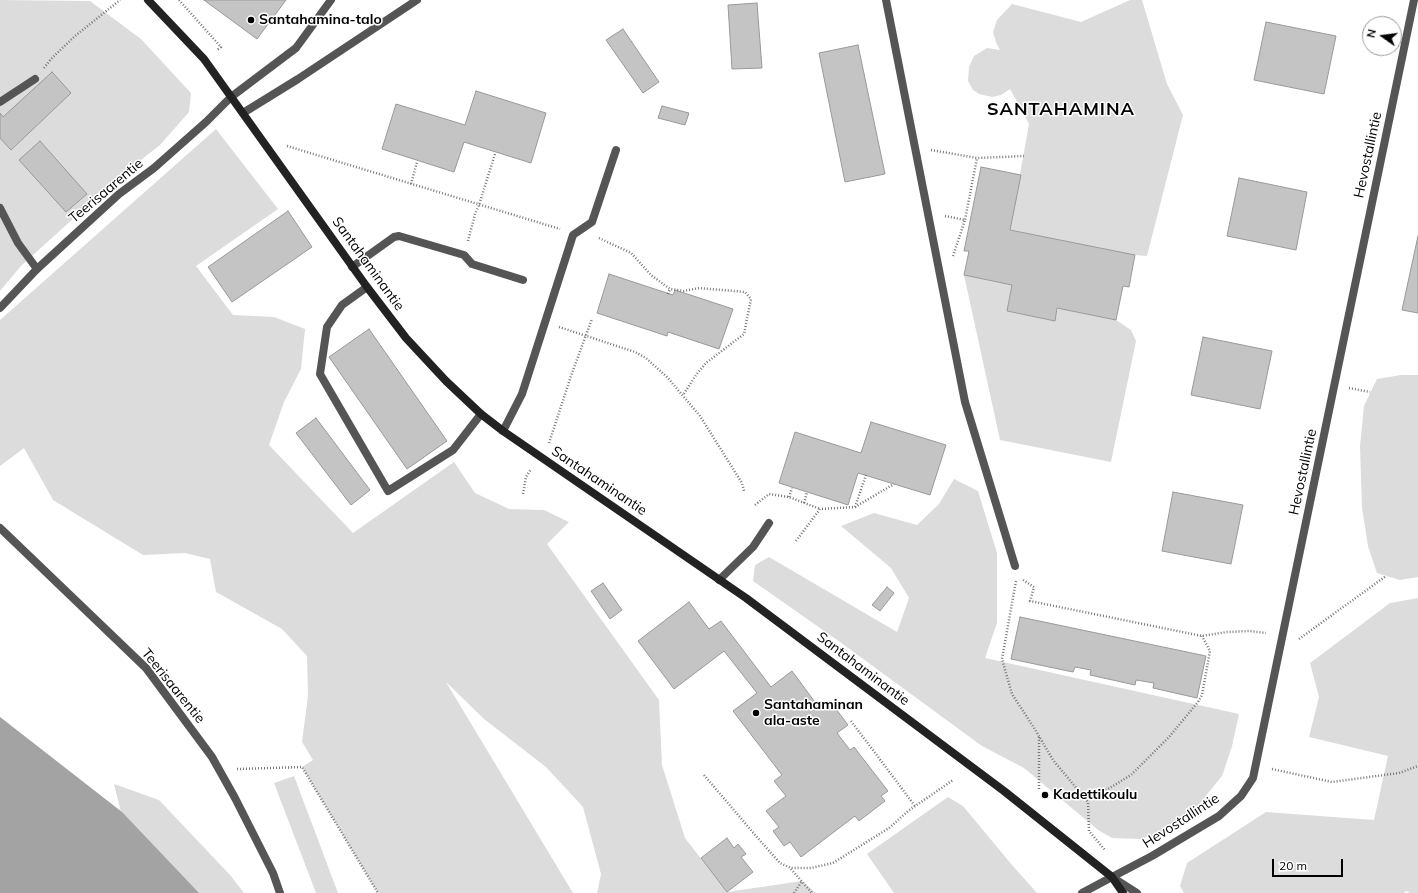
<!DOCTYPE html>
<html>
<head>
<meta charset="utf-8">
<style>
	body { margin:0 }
	#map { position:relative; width:1418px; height:893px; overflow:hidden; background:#fff; font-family:Mulish,sans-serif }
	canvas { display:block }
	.north { position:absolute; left:1362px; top:16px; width:40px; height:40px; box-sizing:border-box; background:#fff; border:1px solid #999; border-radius:50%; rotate:284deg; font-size:11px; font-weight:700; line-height:16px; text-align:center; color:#000 }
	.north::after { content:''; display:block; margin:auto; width:14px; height:18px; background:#000; clip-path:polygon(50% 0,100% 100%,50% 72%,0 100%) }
	.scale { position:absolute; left:1272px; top:859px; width:71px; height:18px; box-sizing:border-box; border:2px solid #000; border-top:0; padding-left:5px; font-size:12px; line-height:14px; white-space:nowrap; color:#000; -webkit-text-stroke:3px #fff; paint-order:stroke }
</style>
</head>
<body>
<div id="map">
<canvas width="1418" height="893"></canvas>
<div class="north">N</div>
<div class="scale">20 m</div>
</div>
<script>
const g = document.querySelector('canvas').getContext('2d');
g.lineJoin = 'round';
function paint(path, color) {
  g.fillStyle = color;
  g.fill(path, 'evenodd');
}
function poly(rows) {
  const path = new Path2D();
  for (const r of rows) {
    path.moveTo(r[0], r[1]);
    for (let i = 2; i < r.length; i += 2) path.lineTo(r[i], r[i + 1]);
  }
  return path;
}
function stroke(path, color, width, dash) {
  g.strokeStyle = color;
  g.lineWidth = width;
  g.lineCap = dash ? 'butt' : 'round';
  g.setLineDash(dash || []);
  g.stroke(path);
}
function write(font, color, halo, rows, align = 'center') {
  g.font = font + ' Mulish,sans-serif';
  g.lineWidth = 3;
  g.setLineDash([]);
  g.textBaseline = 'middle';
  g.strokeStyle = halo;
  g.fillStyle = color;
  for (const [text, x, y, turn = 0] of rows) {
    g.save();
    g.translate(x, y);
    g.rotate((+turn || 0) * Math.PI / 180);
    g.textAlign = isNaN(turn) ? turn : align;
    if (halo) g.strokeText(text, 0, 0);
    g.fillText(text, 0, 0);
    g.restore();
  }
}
paint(poly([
	[0,0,90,1,141,39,191,93,189,112,160,145,118,178,21,266,0,291],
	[1130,0,1142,0,1167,84,1183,115,1147,256,1135,255,1010,230,1029,124,1010,89,1001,95,992,97,979,94,973,90,968,81,969,67,974,56,987,48,1000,50,996,42,993,32,997,20,1012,4,1081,22],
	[216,129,278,209,196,266,233,315,274,317,305,329,301,369,284,402,269,445,353,533,454,462,475,493,509,509,544,510,569,522,547,544,659,700,662,765,685,838,727,892,802,881,816,893,597,893,601,874,583,807,546,767,484,719,446,682,573,893,378,893,302,767,313,760,302,742,308,696,307,656,282,629,216,592,210,559,185,553,143,555,53,500,24,448,0,466,0,320],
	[964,275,1012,285,1007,311,1054,321,1058,308,1116,320,1131,330,1136,341,1111,462,1000,440],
	[1401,375,1418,375,1418,577,1400,580,1377,573,1368,546,1362,508,1360,446,1364,406,1377,379],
	[954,479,978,491,997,553,997,623,985,658,1239,714,1232,746,1222,776,1196,808,1162,833,1140,839,1112,838,1098,830,1024,768,982,746,840,642,753,581,755,565,769,557,897,632,909,598,891,568,841,526,874,513,917,525,939,504],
	[1418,598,1418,893,1410,893,1406,891,1404,893,1184,893,1180,886,1187,863,1266,812,1374,820,1388,756,1309,737,1319,697,1310,663,1390,603],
	[0,717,121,812,114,784,159,800,231,876,244,893,70,893],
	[294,776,338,893,316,893,274,783],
	[948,797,963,806,1012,865,1037,893,894,893,867,854]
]), '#dcdcdc');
paint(poly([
	[0,717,122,812,199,893,0,893]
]), '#a3a3a3');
const building = poly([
	[204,0,286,0,257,39,204,0],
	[757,3,762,68,732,69,728,5,757,3],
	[1266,22,1336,36,1324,94,1254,80,1266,22],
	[623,29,659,82,643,93,606,40,623,29],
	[858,45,885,174,845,182,819,53,858,45],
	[52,72,71,93,11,150,0,138,0,113,3,117,52,72],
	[476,91,546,113,531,163,464,142,454,172,382,149,396,104,465,125,476,91],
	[662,106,689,113,685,125,658,118,662,106],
	[40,141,87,194,66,212,19,160,40,141],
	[981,167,1021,175,1010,230,1135,255,1129,287,1123,286,1116,320,1057,308,1055,321,1007,311,1012,285,964,275,969,251,964,251,981,167],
	[1239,178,1307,192,1296,250,1227,236,1239,178],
	[288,211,312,247,232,302,208,267,288,211],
	[1418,236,1418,313,1402,310,1418,236],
	[609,274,673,295,675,290,733,309,719,349,668,332,667,336,597,313,609,274],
	[369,329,447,441,407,469,329,357,369,329],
	[1203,337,1272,351,1260,409,1191,395,1203,337],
	[316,418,370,490,351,505,296,433,316,418],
	[871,422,946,445,930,495,858,473,848,505,779,483,795,432,861,453,871,422],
	[1173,492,1243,505,1231,564,1162,551,1173,492],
	[603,583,622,610,610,619,591,591,603,583],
	[887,587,894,593,880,611,872,605,887,587],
	[689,602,709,629,721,621,771,687,792,671,820,709,830,701,848,725,837,733,850,750,854,747,888,791,881,796,885,801,859,821,855,816,801,857,790,842,784,846,773,831,779,827,766,811,786,796,774,781,782,775,733,711,757,693,724,651,674,689,638,641,689,602],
	[1020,617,1206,656,1197,698,1153,688,1154,683,1136,680,1135,685,1090,675,1091,670,1075,667,1073,672,1011,659,1020,617],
	[727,838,734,848,738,844,746,854,741,857,753,872,727,892,701,858,727,838]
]);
paint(building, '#c4c4c4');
stroke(building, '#999', 1);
stroke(poly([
	[179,0,221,47,217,50],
	[44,68,51,59,75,36,120,0],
	[287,146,560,229],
	[931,150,977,158,1024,156],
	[411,184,417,162],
	[945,216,965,220,977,158],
	[599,238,631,253,651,275,670,289,684,291,699,288,745,292,751,299,744,334,706,363,696,375,683,395],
	[468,241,475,214,479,205,495,154],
	[953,256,965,220],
	[668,294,670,289],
	[559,327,635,352,646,358,667,377,700,416,742,483,744,491],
	[1349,388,1370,392],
	[549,443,572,373,592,319],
	[523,494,526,477,531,469],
	[789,497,792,488],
	[804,503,807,492],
	[755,505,769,494,789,497,820,509],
	[855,507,894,484],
	[796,541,820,509,855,507,866,475],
	[1023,580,1034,587,1030,601,1202,636,1227,632,1250,631,1266,633],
	[1016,581,1002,659,1012,694,1036,731,1053,760,1088,802,1089,831,1105,850],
	[1299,639,1386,576],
	[851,721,915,806],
	[1039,737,1039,790],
	[237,769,302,767,378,893],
	[1272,769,1332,782,1399,773,1418,766],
	[704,775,762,843,780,863,791,868,811,868,833,863,889,828,908,811,953,780],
	[1082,795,1108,789,1131,775,1169,737,1198,702,1202,695,1210,651,1202,636],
	[791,869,812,893],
	[794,893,802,881]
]), '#777', 2.5, [1, 2]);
stroke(poly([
	[231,97,296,48,331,0],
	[0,102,35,79],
	[0,208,18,243,37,269],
	[352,267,394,237,399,236,464,255,472,264,523,280],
	[367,287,342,305,327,327,320,374,388,491,453,450,481,414],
	[503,431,522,394,573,235,592,222,616,150],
	[719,580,753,547,769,523],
	[1082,893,1112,877]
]), '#555', 8);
stroke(poly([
	[886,0,965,402,1015,566],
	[0,308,37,269,119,194,154,168,206,122,231,97],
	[0,528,146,668,212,757,235,798,273,873,280,893]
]), '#555', 8);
stroke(poly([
	[243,113,298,79,417,0],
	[1137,893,1112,877,1152,856,1219,816,1241,796,1253,778,1414,0]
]), '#555', 8);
stroke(poly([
	[148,0,204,59,367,287,406,338,446,381,481,414,503,431,746,598,1004,791,1112,877,1123,893]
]), '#222', 8);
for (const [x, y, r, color] of [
	[251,20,4,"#000"],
	[756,713,4,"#000"],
	[1045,795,4,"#000"]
]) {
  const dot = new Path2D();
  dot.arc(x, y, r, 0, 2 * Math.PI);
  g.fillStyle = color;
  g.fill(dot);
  stroke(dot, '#fff', 1.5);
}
write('bold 14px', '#000', '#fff', [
	["Santahamina-talo",259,20],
	["Santahaminan",764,705],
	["ala-aste",764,721],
	["Kadettikoulu",1053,795]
], 'left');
write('14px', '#000', '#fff', [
	["Hevostallintie",1368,155,-78],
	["Teerisaarentie",106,191,-40],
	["Santahaminantie",368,264,54],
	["Hevostallintie",1303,472,-78],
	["Santahaminantie",599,481,34],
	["Santahaminantie",863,669,37],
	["Teerisaarentie",173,686,51],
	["Hevostallintie",1181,821,-33]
]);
g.letterSpacing = '1px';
write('bold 18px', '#000', '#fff', [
	["SANTAHAMINA",1061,110]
]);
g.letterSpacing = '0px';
</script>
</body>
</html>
